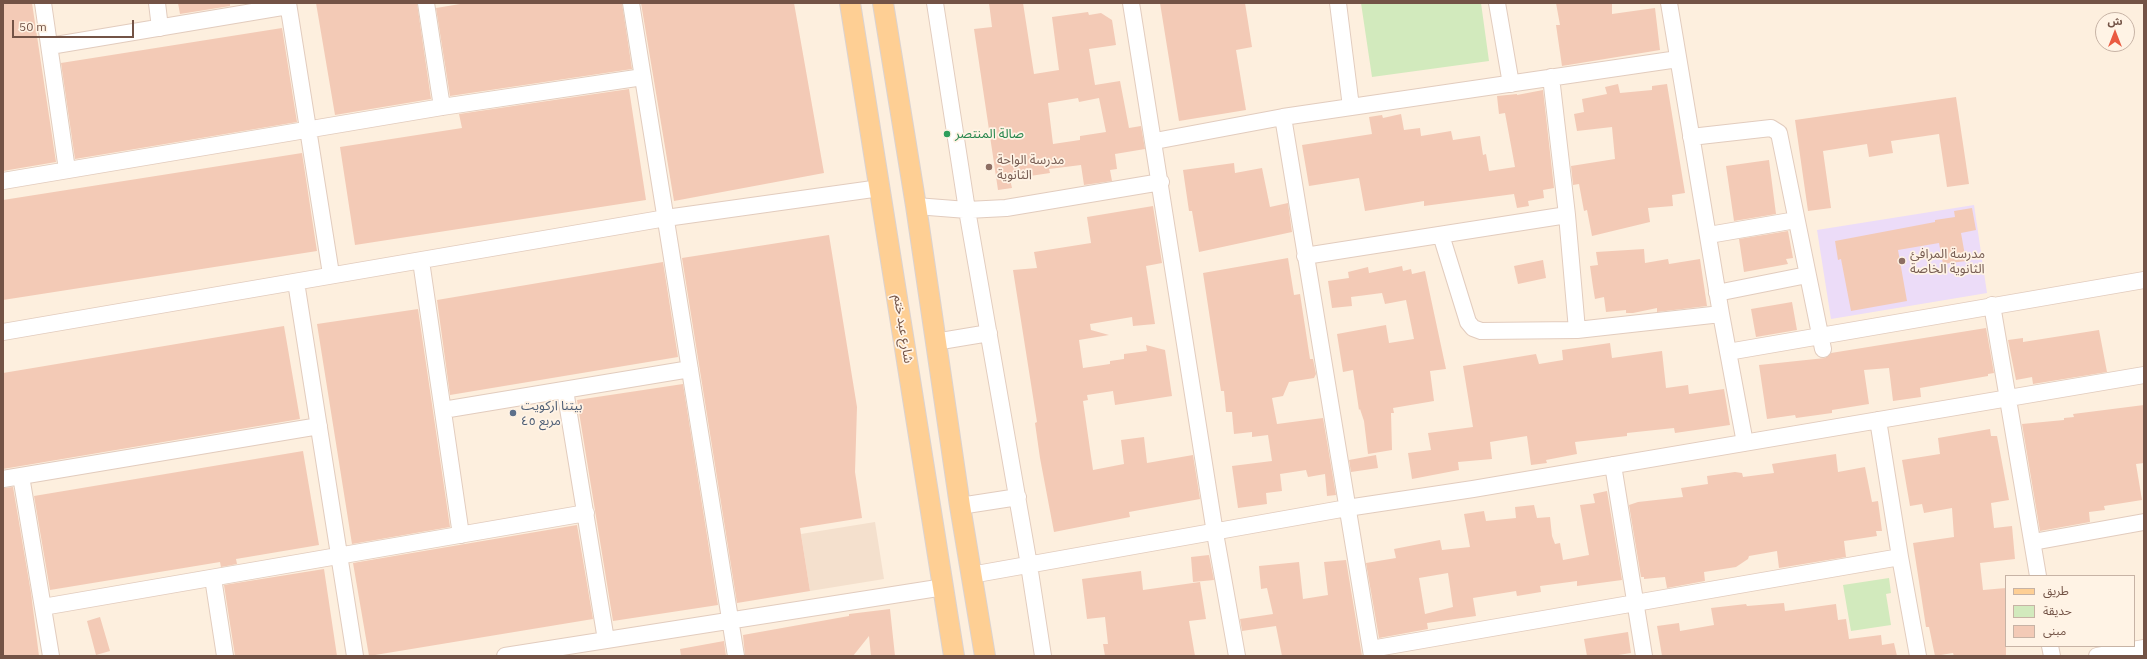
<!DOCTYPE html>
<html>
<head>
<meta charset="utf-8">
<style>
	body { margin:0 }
	#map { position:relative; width:2147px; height:659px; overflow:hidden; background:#fdefde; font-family:"IBM Plex Sans","Noto Sans Arabic",sans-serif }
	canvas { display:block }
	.frame { position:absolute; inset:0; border:4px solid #735346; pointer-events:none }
	.legend { position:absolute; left:2005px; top:575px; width:130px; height:72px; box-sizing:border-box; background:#fff3e5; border:1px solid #c7b3a5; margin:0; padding:5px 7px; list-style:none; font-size:12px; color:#735346 }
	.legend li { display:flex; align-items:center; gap:8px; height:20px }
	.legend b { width:20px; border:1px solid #c7b3a5 }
	.north { position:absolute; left:2095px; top:12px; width:40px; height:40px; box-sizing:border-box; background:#fff3e5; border:1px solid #c7b3a5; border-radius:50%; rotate:0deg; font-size:11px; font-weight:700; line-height:16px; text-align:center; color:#735346 }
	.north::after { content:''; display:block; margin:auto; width:14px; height:18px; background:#ea5a40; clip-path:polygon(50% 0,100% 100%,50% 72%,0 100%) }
	.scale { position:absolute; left:12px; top:20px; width:122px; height:18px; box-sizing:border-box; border:2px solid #735346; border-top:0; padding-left:5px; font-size:12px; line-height:14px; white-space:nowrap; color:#735346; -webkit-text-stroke:3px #fff3e5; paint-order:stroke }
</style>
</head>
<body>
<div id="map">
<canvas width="2147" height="659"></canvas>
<div class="frame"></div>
<ul class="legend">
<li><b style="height:5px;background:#fecf94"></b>طريق</li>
<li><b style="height:11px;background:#d2eabd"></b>حديقة</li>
<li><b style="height:11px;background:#f3cab6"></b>مبنى</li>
</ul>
<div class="north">ش</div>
<div class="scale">50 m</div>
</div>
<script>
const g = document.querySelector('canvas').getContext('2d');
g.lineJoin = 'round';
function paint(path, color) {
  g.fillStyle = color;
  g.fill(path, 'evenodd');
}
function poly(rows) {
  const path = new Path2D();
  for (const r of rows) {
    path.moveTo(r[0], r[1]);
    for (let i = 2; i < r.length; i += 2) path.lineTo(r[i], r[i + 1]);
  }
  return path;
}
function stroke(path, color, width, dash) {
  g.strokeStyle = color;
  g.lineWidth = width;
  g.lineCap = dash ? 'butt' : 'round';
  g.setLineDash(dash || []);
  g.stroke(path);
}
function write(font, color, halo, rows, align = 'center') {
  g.font = font + ' "IBM Plex Sans","Noto Sans Arabic",sans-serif';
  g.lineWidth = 3.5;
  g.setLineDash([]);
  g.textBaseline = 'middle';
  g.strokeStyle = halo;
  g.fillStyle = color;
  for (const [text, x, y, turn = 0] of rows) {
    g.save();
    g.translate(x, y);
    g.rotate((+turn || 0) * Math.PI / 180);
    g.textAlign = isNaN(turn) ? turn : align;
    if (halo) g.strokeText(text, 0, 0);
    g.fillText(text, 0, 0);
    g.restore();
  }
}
paint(poly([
	[875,522,884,579,810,591,801,534]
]), '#f4e0cd');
paint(poly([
	[1974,205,1987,293,1831,319,1817,230]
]), '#ecdcf8');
paint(poly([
	[1361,3,1481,3,1489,61,1372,77],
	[1889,578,1891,593,1886,594,1891,625,1851,631,1843,585]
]), '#d2eabd');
paint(poly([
	[3,3,32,3,56,162,3,171],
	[178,3,230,3,230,6,180,14],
	[316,3,417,3,431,99,335,115],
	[466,3,622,3,632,69,450,96,436,8],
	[641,3,794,3,824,173,674,201],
	[989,3,1023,3,1034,74,1059,70,1052,17,1088,12,1089,15,1101,13,1112,20,1116,45,1089,49,1095,85,1120,81,1129,128,1141,126,1145,149,1115,154,1117,169,1110,170,1112,181,1084,185,1081,165,1049,169,1050,173,1010,179,1012,188,998,190,974,29,992,27],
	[1078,98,1079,102,1099,98,1106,132,1080,136,1080,140,1053,144,1048,103],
	[1160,3,1245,3,1252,47,1236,50,1246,110,1179,121],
	[1556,3,1612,3,1612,14,1655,8,1660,50,1562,66,1556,25,1560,25],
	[282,28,297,122,75,159,61,63],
	[1618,84,1620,93,1652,90,1652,86,1667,84,1685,193,1672,195,1673,206,1648,208,1650,222,1592,236,1587,210,1584,211,1579,184,1573,185,1571,166,1615,159,1612,127,1577,131,1574,114,1584,112,1582,99,1607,94,1605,87],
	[629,89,646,200,355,245,340,147,462,128,459,114],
	[1543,90,1554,188,1543,190,1544,198,1528,201,1529,206,1517,208,1514,194,1424,206,1424,201,1365,211,1359,178,1309,186,1302,145,1372,134,1369,117,1382,115,1383,118,1401,114,1404,130,1420,128,1421,136,1451,131,1453,140,1480,136,1483,155,1486,154,1489,171,1515,167,1505,113,1499,114,1497,96,1517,94,1517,95],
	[1956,97,1969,184,1947,187,1939,134,1891,141,1893,153,1869,157,1867,144,1823,151,1831,208,1808,211,1795,120],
	[302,153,317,251,3,300,3,200],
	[1769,160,1776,214,1734,221,1726,166],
	[1234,163,1235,173,1262,168,1270,207,1288,203,1292,232,1199,252,1192,211,1189,211,1183,170],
	[1153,206,1162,263,1146,266,1155,324,1133,326,1132,317,1090,324,1091,330,1109,335,1079,340,1083,368,1110,364,1110,361,1124,359,1124,354,1147,351,1146,345,1165,350,1172,396,1115,405,1113,391,1087,395,1088,400,1083,401,1093,470,1124,464,1121,440,1144,437,1147,463,1193,455,1200,499,1129,512,1130,517,1054,532,1040,458,1035,423,1037,422,1013,270,1037,268,1034,252,1091,243,1087,217],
	[1972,208,1976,230,1961,233,1966,261,1943,264,1939,243,1898,250,1907,301,1851,311,1841,259,1838,260,1835,241,1935,222,1935,220,1955,217,1954,211],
	[1788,231,1793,258,1786,259,1788,264,1744,272,1739,239],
	[829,235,857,407,855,472,862,518,800,528,810,591,737,603,682,258],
	[1644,249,1645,263,1668,259,1669,264,1700,259,1707,306,1657,312,1657,308,1633,313,1626,313,1626,310,1606,312,1604,297,1595,299,1593,287,1590,266,1598,265,1596,252],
	[1288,258,1294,295,1300,294,1310,359,1313,359,1316,374,1314,378,1289,382,1283,396,1272,398,1277,424,1323,418,1336,495,1327,496,1325,474,1308,477,1306,470,1280,474,1282,491,1266,493,1267,504,1238,508,1232,466,1272,461,1268,435,1252,437,1252,432,1234,434,1232,412,1226,412,1224,391,1221,391,1203,273],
	[1543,260,1546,278,1518,284,1514,266],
	[663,262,678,357,450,395,437,300],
	[1402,266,1403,271,1411,269,1412,274,1425,271,1446,369,1430,371,1434,401,1393,408,1394,413,1391,413,1392,450,1368,454,1364,421,1360,409,1359,410,1353,370,1343,372,1337,334,1386,325,1389,343,1414,339,1406,300,1385,304,1382,293,1351,297,1352,306,1332,308,1328,281,1349,278,1348,272,1368,267,1369,273],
	[1792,302,1797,330,1756,337,1751,309],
	[418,309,450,527,352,544,317,324],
	[284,326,300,419,3,469,3,373],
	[1986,328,1994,373,1988,374,1988,376,1920,388,1921,397,1893,401,1889,368,1864,370,1869,404,1832,410,1832,413,1796,418,1795,415,1767,419,1759,365,1825,358,1831,353],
	[2099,330,2107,372,2033,384,2032,377,2016,380,2008,340,2023,338,2023,342],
	[1610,343,1612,358,1662,351,1666,388,1688,385,1689,394,1724,389,1730,425,1675,433,1674,428,1627,433,1627,436,1575,442,1577,454,1546,460,1547,463,1531,465,1527,436,1490,442,1492,459,1458,462,1459,470,1412,479,1408,453,1431,450,1428,433,1473,427,1463,366,1536,354,1539,364,1563,360,1562,350],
	[683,384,718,605,613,621,577,400],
	[2144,405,2144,463,2136,464,2142,500,2104,506,2105,510,2089,512,2090,522,2040,531,2022,424,2064,420,2064,418,2074,417,2073,414],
	[1990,429,1991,436,1997,436,2009,500,1991,503,1994,528,2012,526,2015,559,1980,563,1983,590,2006,588,2006,656,1954,656,1953,653,1935,656,1929,627,1926,627,1913,543,1954,537,1952,508,1924,513,1922,504,1910,506,1902,460,1940,454,1938,438],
	[303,451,319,545,236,559,237,564,221,567,220,562,50,590,34,496],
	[1836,454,1838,472,1865,467,1872,502,1878,501,1882,531,1876,531,1877,536,1844,541,1846,557,1779,568,1777,551,1749,556,1748,559,1736,567,1704,572,1705,581,1667,588,1665,577,1644,579,1644,577,1641,577,1629,505,1638,502,1683,497,1681,488,1708,484,1707,476,1735,472,1742,473,1743,477,1774,473,1772,464],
	[1376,455,1378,468,1351,472,1349,460],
	[13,487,31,593,39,656,3,656,3,488],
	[1607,491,1622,580,1577,586,1577,581,1540,586,1541,592,1517,596,1516,591,1473,598,1476,616,1427,623,1428,629,1379,638,1366,563,1396,558,1394,549,1440,540,1442,550,1470,547,1464,514,1484,511,1486,521,1516,518,1515,507,1534,505,1537,518,1550,517,1552,536,1555,544,1560,543,1563,560,1589,555,1580,505,1595,503,1593,494],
	[1448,573,1453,607,1425,614,1419,578],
	[577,525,593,619,369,656,353,563],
	[1209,555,1214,580,1193,582,1191,557],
	[1346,560,1362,656,1282,656,1276,626,1242,631,1240,619,1273,614,1267,588,1261,589,1259,566,1299,562,1303,599,1328,595,1324,562],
	[324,569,337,656,235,656,224,585],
	[1141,571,1143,590,1200,582,1206,619,1189,621,1195,656,1105,656,1103,644,1108,644,1105,617,1087,619,1082,579],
	[1784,603,1785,611,1836,604,1838,620,1846,619,1849,639,1881,635,1882,645,1894,643,1897,656,1662,656,1657,626,1679,623,1680,631,1714,625,1711,608,1746,604,1747,606],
	[890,609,895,656,871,656,869,636,853,656,745,656,743,635,849,616,849,614],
	[100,617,110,651,96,655,87,621],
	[1628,632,1631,653,1612,656,1587,656,1584,639],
	[724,641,726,656,681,656,680,649]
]), '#f3cab6');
const minor = poly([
	[43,3,67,170],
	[157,3,160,28],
	[288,3,331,274],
	[426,3,442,107],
	[631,3,736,656],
	[935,3,967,210,1029,565,1043,656],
	[1131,3,1215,533,1237,656],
	[1338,3,1351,107],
	[1497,3,1511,84],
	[1669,3,1721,314,1745,443],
	[50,46,288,6],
	[1551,77,1567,215,1577,330],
	[1283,117,1372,656],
	[1691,137,1771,128,1779,133,1823,349],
	[1155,141,1283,117,1678,59],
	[3,181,442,107,643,77],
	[916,206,967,210,1006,208,1161,182],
	[1441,235,1468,322,1473,328,1481,331,1577,330,1721,314],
	[1709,235,1796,220],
	[1305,256,1567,215],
	[421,261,461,535],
	[296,282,355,656],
	[1717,293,1807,275],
	[1992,305,2038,576],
	[3,332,666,218,880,188],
	[935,342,989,333],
	[1728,352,2144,280],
	[565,390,606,640],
	[443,410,690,369],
	[1878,420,1900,557,1918,656],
	[1613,465,1644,656],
	[21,476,51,656],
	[3,479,319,426],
	[960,506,1018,497],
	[2033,542,2144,522],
	[971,575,1347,508,1473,489,2144,375],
	[213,578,225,656],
	[43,607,586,513],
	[2050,646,2052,656],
	[1371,649,1900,557],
	[505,656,944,587],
	[2097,656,2144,648]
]);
const major = poly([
	[850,3,954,656],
	[883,3,916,206,960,506,985,656]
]);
stroke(minor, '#e2ccbe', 18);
stroke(major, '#dbd2cf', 22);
stroke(minor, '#fff', 16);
stroke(major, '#fecf94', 20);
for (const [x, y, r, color] of [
	[947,134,4,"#2e9e5b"],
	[989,167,4,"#8d6e63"],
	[1902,261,4,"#8d6e63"],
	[513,413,4,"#5c6f8a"]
]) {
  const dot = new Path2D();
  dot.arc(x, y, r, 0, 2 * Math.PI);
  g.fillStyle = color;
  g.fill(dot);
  stroke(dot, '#fff3e5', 1.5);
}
write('13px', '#27864d', '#fff3e5', [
	["صالة المنتصر",955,134]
], 'left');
write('13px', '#785e54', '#fff3e5', [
	["مدرسة الواحة",997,160],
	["الثانوية",997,175],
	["مدرسة المرافئ",1910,254],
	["الثانوية الخاصة",1910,269]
], 'left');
write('13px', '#735346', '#fff3e5', [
	["شارع عبد ختم",903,329,81]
]);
write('13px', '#4e5e75', '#fff3e5', [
	["بيتنا اركويت",521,406],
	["مربع ٤٥",521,421]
], 'left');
</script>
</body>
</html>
